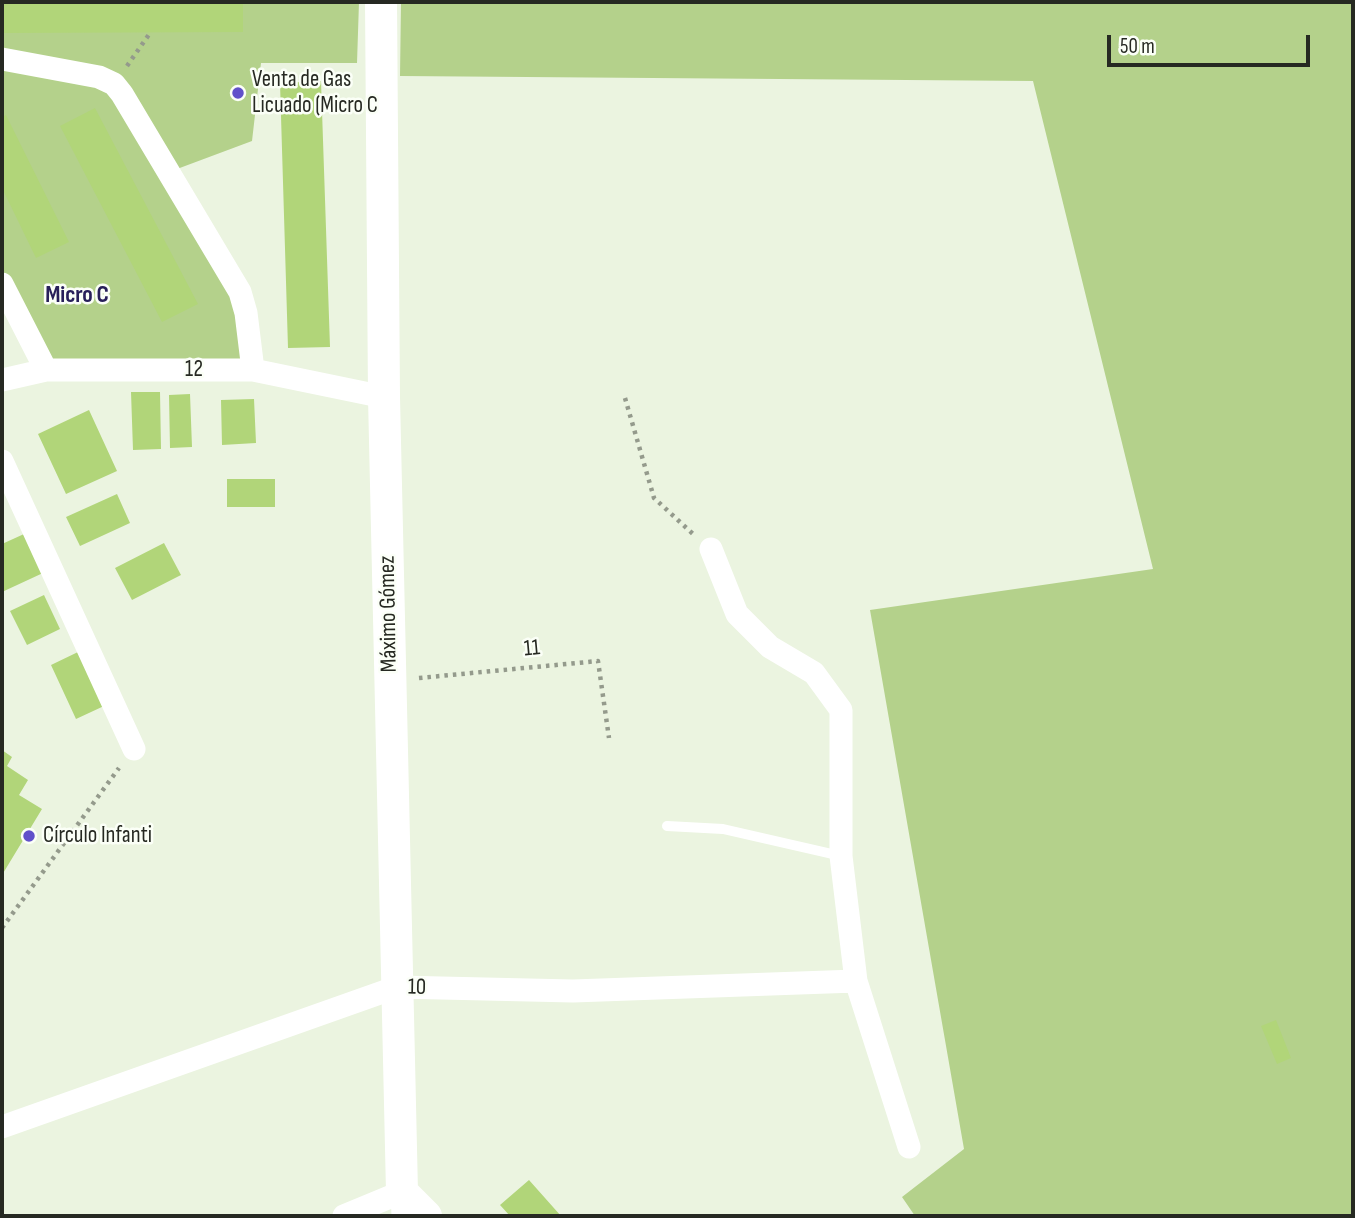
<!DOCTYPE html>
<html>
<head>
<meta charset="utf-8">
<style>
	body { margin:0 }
	#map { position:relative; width:1355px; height:1218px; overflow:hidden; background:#ebf4e0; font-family:"Sofia Sans Condensed",sans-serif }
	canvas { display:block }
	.frame { position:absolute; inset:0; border:4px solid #262922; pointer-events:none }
	.scale { position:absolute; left:1107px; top:35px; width:203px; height:32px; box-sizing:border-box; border:4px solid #262922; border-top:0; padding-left:9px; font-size:21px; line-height:24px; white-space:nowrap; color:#262922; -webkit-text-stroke:5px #fbfff7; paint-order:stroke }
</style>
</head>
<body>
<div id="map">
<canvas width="1355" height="1218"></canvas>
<div class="frame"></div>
<div class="scale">50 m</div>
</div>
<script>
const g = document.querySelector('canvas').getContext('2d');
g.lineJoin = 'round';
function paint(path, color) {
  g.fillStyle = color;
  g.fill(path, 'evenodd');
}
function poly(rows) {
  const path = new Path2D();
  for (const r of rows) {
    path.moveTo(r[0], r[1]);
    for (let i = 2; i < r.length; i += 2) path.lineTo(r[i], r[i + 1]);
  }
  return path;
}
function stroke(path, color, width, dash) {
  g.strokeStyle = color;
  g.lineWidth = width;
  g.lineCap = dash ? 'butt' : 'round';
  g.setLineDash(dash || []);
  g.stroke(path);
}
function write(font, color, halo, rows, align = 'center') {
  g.font = font + ' "Sofia Sans Condensed",sans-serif';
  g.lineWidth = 5;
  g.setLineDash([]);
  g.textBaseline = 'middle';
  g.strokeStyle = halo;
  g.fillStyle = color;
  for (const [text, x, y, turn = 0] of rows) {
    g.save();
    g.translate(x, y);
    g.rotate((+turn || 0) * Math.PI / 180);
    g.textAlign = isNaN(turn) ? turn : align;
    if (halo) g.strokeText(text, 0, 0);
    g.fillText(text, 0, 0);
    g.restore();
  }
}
paint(poly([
	[2,2,359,2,357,63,261,63,252,141,169,172,240,292,253,370,46,370,2,284],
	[401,2,1353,2,1353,1216,915,1216,902,1197,964,1149,870,610,1153,569,1033,81,400,76]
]), '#b4d18b');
paint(poly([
	[2,2,243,2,243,32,2,33],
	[321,81,330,347,288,348,280,83],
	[95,108,198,304,162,322,60,126],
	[6,115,69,242,36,258,2,188,2,117],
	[131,392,160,392,161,449,133,450],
	[190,394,192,447,170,448,169,395],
	[254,399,256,443,222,445,221,400],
	[89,410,117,471,66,494,38,434],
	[227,479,275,479,275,507,227,507],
	[117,494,130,523,80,546,66,517],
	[24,534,43,573,2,592,2,544],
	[164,543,181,575,132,600,115,568],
	[44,595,60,629,27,645,10,611],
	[78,652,104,706,76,719,51,665],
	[2,750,12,757,7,766,28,780,19,795,42,809,2,875],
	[1276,1020,1291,1058,1277,1064,1261,1026],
	[529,1180,561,1216,510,1216,500,1205]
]), '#b1d579');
stroke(poly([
	[127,66,150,33],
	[625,398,654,498,693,534],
	[419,678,598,661,609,738],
	[2,928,119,768]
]), '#949a8c', 4.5, [3.5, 5]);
stroke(poly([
	[667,826,723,829,841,856]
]), '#fff', 10);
stroke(poly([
	[2,59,99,77,114,84,122,94,240,292,246,313,253,370],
	[2,284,46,370],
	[2,380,46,370,253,370,384,397],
	[2,461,134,749],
	[711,549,737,614,770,647,814,673,841,710,841,856,856,981,909,1147],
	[2,1127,397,987,573,991,856,981],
	[344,1216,402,1192,403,1216]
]), '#fff', 23);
stroke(poly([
	[381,2,384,397,402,1192,426,1216]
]), '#fff', 32);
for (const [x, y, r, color] of [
	[238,93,7,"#6151ca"],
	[29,836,7,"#6151ca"]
]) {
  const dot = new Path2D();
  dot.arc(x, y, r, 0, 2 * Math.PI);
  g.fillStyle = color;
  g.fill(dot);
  stroke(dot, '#fbfff7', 2.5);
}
write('23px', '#262922', '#fbfff7', [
	["Venta de Gas",252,80],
	["Licuado (Micro C",252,106],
	["Círculo Infanti",43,836]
], 'left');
write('23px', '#262922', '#fbfff7', [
	["12",194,370],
	["Máximo Gómez",389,614,-91],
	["11",532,649,-5],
	["10",417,988,1]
]);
write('bold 24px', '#28205a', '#fbfff7', [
	["Micro C",77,296]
]);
</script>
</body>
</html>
